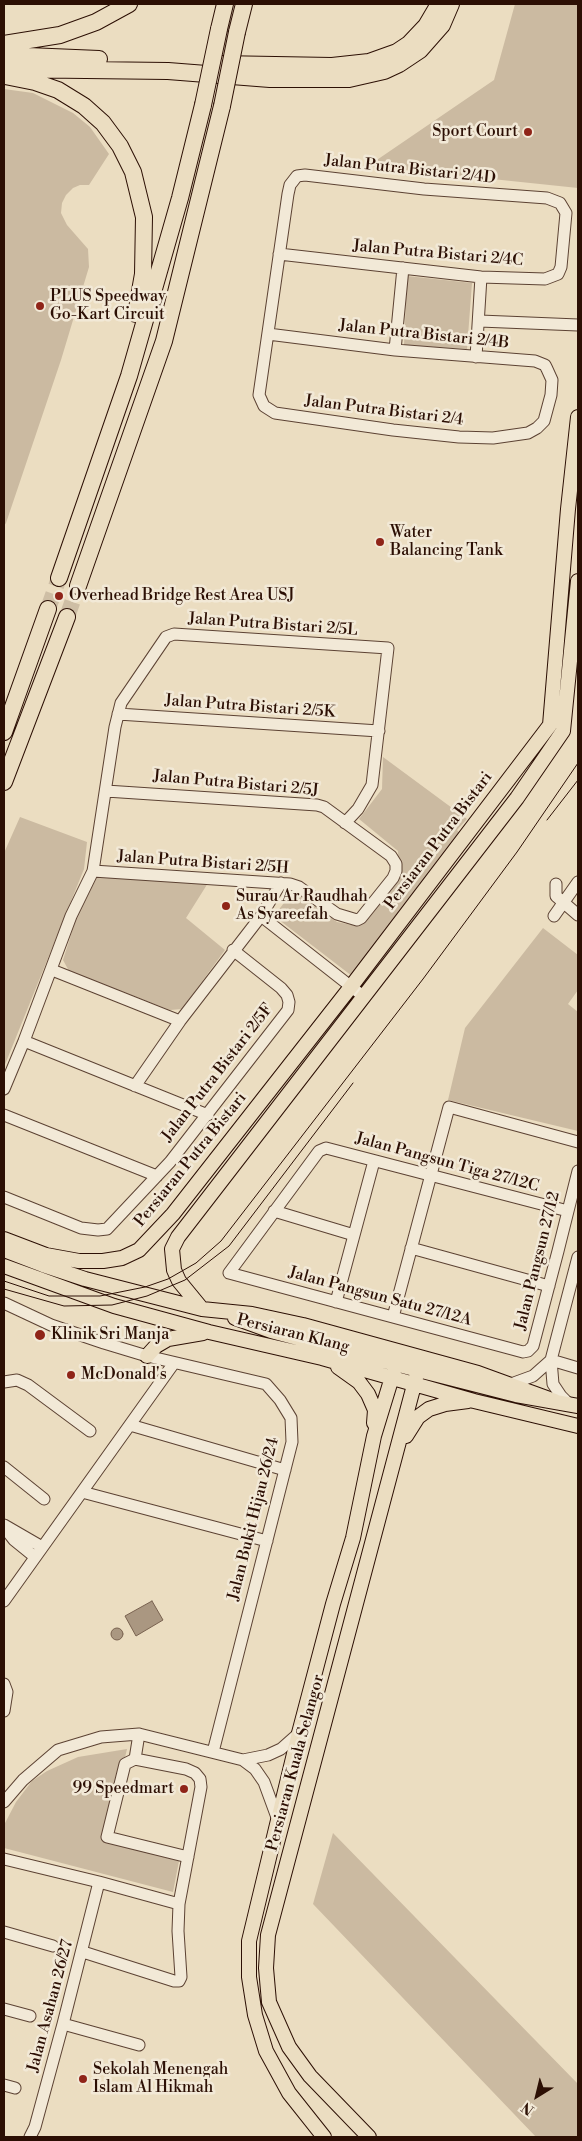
<!DOCTYPE html>
<html>
<head>
<meta charset="utf-8">
<style>
	body { margin:0 }
	#map { position:relative; width:582px; height:2141px; overflow:hidden; background:#ebddc1; font-family:"Libre Bodoni",serif }
	canvas { display:block }
	.frame { position:absolute; inset:0; border:5px solid #2c0f04; pointer-events:none }
	.north { position:absolute; left:512px; top:2071px; width:50px; height:50px; -webkit-text-stroke:4px #f2e9d7; paint-order:stroke; rotate:216deg; font-size:14px; font-weight:700; line-height:20px; text-align:center; color:#2c0f04 }
	.north::after { content:''; display:block; margin:auto; width:18px; height:22px; background:#2c0f04; clip-path:polygon(50% 0,100% 100%,50% 72%,0 100%) }
</style>
</head>
<body>
<div id="map">
<canvas width="582" height="2141"></canvas>
<div class="frame"></div>
<div class="north">N</div>
</div>
<script>
const g = document.querySelector('canvas').getContext('2d');
g.lineJoin = 'round';
function paint(path, color) {
  g.fillStyle = color;
  g.fill(path, 'evenodd');
}
function poly(rows) {
  const path = new Path2D();
  for (const r of rows) {
    if (r.length === 3) {
      path.moveTo(r[0] + r[2], r[1]);
      path.arc(r[0], r[1], r[2], 0, 2 * Math.PI);
      continue;
    }
    path.moveTo(r[0], r[1]);
    for (let i = 2; i < r.length; i += 2) path.lineTo(r[i], r[i + 1]);
  }
  return path;
}
function stroke(path, color, width, dash) {
  g.strokeStyle = color;
  g.lineWidth = width;
  g.lineCap = dash ? 'butt' : 'round';
  g.setLineDash(dash || []);
  g.stroke(path);
}
function write(font, color, halo, rows, align = 'center') {
  g.font = font + ' "Libre Bodoni",serif';
  g.lineWidth = 5;
  g.setLineDash([]);
  g.textBaseline = 'middle';
  g.strokeStyle = halo;
  g.fillStyle = color;
  for (const [text, x, y, turn = 0] of rows) {
    g.save();
    g.translate(x, y);
    g.rotate((+turn || 0) * Math.PI / 180);
    g.textAlign = isNaN(turn) ? turn : align;
    if (halo) g.strokeText(text, 0, 0);
    g.fillText(text, 0, 0);
    g.restore();
  }
}
paint(poly([
	[515,4,578,4,578,188,368,166,494,80],
	[4,89,33,93,73,113,90,127,109,154,89,185,80,185,73,188,66,195,62,203,61,213,67,225,88,249,89,267,61,360,6,523,4,526],
	[407,276,472,283,467,349,404,345],
	[383,757,467,819,457,830,461,835,352,976,274,916,293,891,337,922,357,926,399,877,398,851,359,819,382,789],
	[20,817,87,842,84,869,4,1067,4,853],
	[95,876,208,883,186,918,225,950,182,1009,170,1010,69,971,63,960,76,919],
	[543,928,578,955,578,990,568,1004,578,1012,578,1131,448,1100,465,1028],
	[127,1749,105,1842,179,1861,173,1892,4,1848,4,1825,16,1802,32,1781,47,1771,78,1757],
	[333,1833,578,2084,578,2137,536,2137,313,1904]
]), '#cbbaa1');
const water = poly([
	[152,1601,163,1620,136,1636,125,1616,152,1601],
	[117,1634,6]
]);
paint(water, '#aa9781');
stroke(water, '#78614f', 1);
stroke(poly([
	[48,609,59,578],
	[67,617,78,586]
]), '#cebea5', 16, [16, 8]);
const minor = poly([
	[480,321,578,325],
	[268,334,395,350,535,361,545,365,547,369,552,380,551,395,544,421,537,428,528,433,493,438,459,437,393,430,282,414,275,413,264,406,259,395,288,194,290,185,297,176,305,175,424,189,547,198,560,203,566,213,561,267,558,274,545,279,481,277,279,254],
	[395,350,403,268],
	[476,357,481,277],
	[118,714,379,731],
	[93,871,290,884,299,887,337,914,357,920,361,918,393,878,396,871,396,864,391,856,324,807,317,805,106,791],
	[556,884,556,896,578,915],
	[261,916,363,996],
	[554,916,578,882],
	[52,970,180,1021],
	[24,1041,208,1115],
	[135,1086,180,1021,261,916,281,883],
	[4,1089,24,1041,71,916,93,871,115,727,121,703,166,637,174,634,388,648,372,785,358,809,345,823],
	[4,1115,157,1176],
	[4,1197,81,1228,98,1230,107,1229,170,1162,288,1010,289,1002,287,995,281,988,233,950],
	[274,1211,354,1235],
	[568,1211,326,1148,319,1151,229,1273,523,1352,528,1351,533,1346,558,1251,578,1171],
	[411,1248,549,1286],
	[336,1302,374,1161],
	[4,1303,51,1325,104,1343,147,1356,266,1384,280,1400,291,1418,292,1442,213,1752],
	[393,1317,449,1107,578,1142],
	[551,1360,578,1368],
	[4,1382,17,1380,28,1385,90,1431],
	[511,1384,533,1376,551,1360],
	[569,1404,561,1396,553,1384,551,1360,578,1257],
	[130,1425,285,1470],
	[4,1467,44,1499],
	[82,1492,267,1541],
	[4,1525,42,1547],
	[4,1527,14,1540,35,1557],
	[4,1601,174,1363],
	[4,1684,7,1692,4,1711],
	[135,1759,125,1764,107,1837,188,1857],
	[135,1759,139,1734],
	[243,1760,255,1769,264,1782,278,1820],
	[4,1802,23,1780,58,1750,101,1737,139,1734,243,1760,268,1755,281,1749,299,1733],
	[4,1859,99,1882,179,1904],
	[4,1932,53,1946],
	[83,1952,174,1981,179,1981,181,1977,178,1931,179,1904,201,1787,200,1779,195,1773,186,1769,135,1759],
	[4,2009,30,2016],
	[63,2024,139,2045],
	[4,2085,15,2088],
	[30,2137,35,2127,63,2024,99,1882]
]);
const major = poly([
	[4,1239,46,1255,79,1261,103,1261,122,1258,139,1250,173,1214,350,988,550,725,568,509,578,417],
	[4,1250,43,1265,85,1279,202,1309,252,1314,303,1325,478,1373,555,1401],
	[4,1266,114,1306,209,1332,322,1358,474,1401,578,1426],
	[202,1309,179,1281,174,1270,172,1249,178,1237,517,798,563,731,578,581],
	[235,1318,271,1331,418,1370,516,1395,578,1406],
	[147,1356,156,1346,168,1339,203,1333],
	[338,1367,359,1382,368,1394,375,1410,374,1423],
	[406,1436,418,1417,429,1409,445,1404,468,1401],
	[324,2137,289,2093,266,2051,255,2015,249,1977,249,1941,299,1733,333,1604,353,1538,374,1436,396,1364],
	[369,2137,310,2076,289,2047,269,2002,266,1968,268,1935,418,1370]
]);
const highway = poly([
	[219,29,225,4],
	[237,32,244,4],
	[4,44,60,35,96,22,129,4],
	[4,55,99,59],
	[218,64,332,66,369,62,397,52,409,44,426,26,439,4],
	[4,69,168,71,270,79,349,79,384,71,399,64,420,50,442,25,451,4],
	[5,76,35,82,58,90,84,106,103,123,120,146,133,172,144,217,143,274,136,314],
	[59,578,129,376,180,198,203,105],
	[78,586,164,341,222,106],
	[4,732,48,609],
	[4,782,67,617]
]);
stroke(minor, '#5c4233', 13);
stroke(major, '#2c0f04', 16);
stroke(highway, '#2c0f04', 18);
stroke(minor, '#f2e9d7', 11);
stroke(major, '#ebddc1', 14);
stroke(highway, '#ebddc1', 16);
stroke(poly([
	[547,820,578,780],
	[4,1281,49,1296,100,1296,145,1287,168,1279,196,1263,221,1241,423,979,517,852,578,763],
	[4,1289,64,1306,112,1305,147,1296,185,1280,229,1246,353,1083]
]), '#2c0f04', 1);
const highwayBridge = poly([
	[203,105,219,29],
	[222,106,237,32]
]);
stroke(highwayBridge, '#2c0f04', 18, []);
stroke(highwayBridge, '#ebddc1', 16);
for (const [x, y, r, color] of [
	[528,132,5,"#8f2418"],
	[40,306,5,"#8f2418"],
	[380,542,5,"#8f2418"],
	[59,596,5,"#8f2418"],
	[226,906,5,"#8f2418"],
	[40,1335,6,"#8f2418"],
	[71,1375,5,"#8f2418"],
	[184,1789,5,"#8f2418"],
	[83,2079,5,"#8f2418"]
]) {
  const dot = new Path2D();
  dot.arc(x, y, r, 0, 2 * Math.PI);
  g.fillStyle = color;
  g.fill(dot);
  stroke(dot, '#f2e9d7', 2);
}
write('16px', '#2c0f04', '#f2e9d7', [
	["Sport Court",518,132,"right"],
	["PLUS Speedway",50,297],
	["Go-Kart Circuit",50,315],
	["Water",390,533],
	["Balancing Tank",390,551],
	["Overhead Bridge Rest Area USJ",69,596],
	["Surau Ar Raudhah",236,897],
	["As Syareefah",236,915],
	["Klinik Sri Manja",51,1335],
	["McDonald's",81,1375],
	["99 Speedmart",174,1789,"right"],
	["Sekolah Menengah",93,2070],
	["Islam Al Hikmah",93,2088]
], 'left');
write('16px', '#2c0f04', '#f2e9d7', [
	["Jalan Putra Bistari 2/4D",410,170,6],
	["Jalan Putra Bistari 2/4C",438,254,5],
	["Jalan Putra Bistari 2/4B",424,335,6],
	["Jalan Putra Bistari 2/4",384,411,7],
	["Jalan Putra Bistari 2/5L",273,625,4],
	["Jalan Putra Bistari 2/5K",250,707,4],
	["Jalan Putra Bistari 2/5J",236,784,5],
	["Persiaran Putra Bistari",439,841,-53],
	["Jalan Putra Bistari 2/5H",203,863,4],
	["Jalan Putra Bistari 2/5F",218,1073,-52],
	["Persiaran Putra Bistari",191,1160,-51],
	["Jalan Pangsun Tiga 27/12C",447,1163,15],
	["Jalan Pangsun 27/12",538,1261,-76],
	["Jalan Pangsun Satu 27/12A",380,1297,15],
	["Persiaran Klang",293,1334,14],
	["Jalan Bukit Hijau 26/24",254,1519,-76],
	["Persiaran Kuala Selangor",296,1763,-75],
	["Jalan Asahan 26/27",51,2006,-75]
]);
</script>
</body>
</html>
